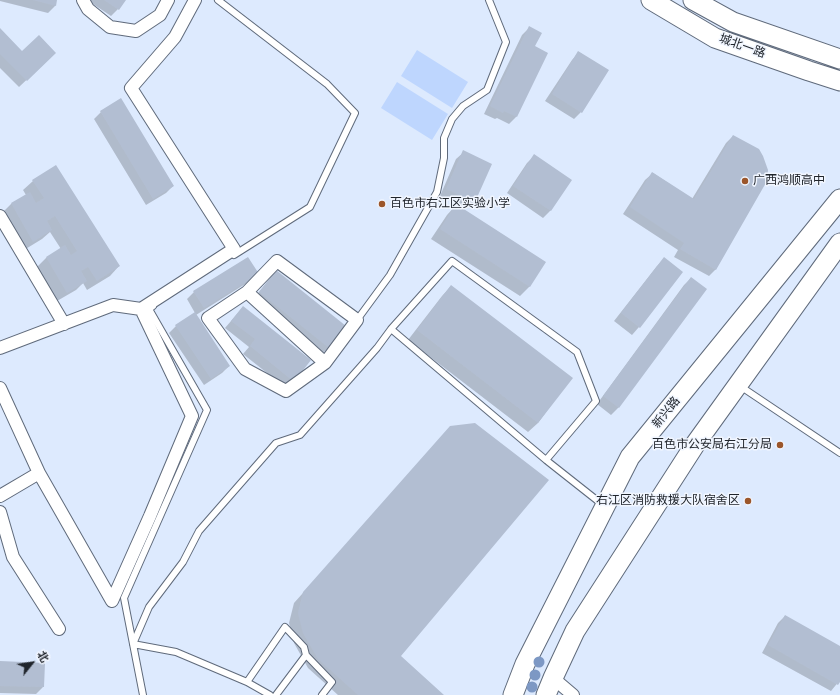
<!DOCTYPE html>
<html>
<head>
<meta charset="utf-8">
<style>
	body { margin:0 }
	#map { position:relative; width:840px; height:695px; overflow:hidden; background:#ddeafe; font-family:"Source Sans 3","Noto Sans SC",sans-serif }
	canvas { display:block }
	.north { position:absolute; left:12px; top:643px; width:40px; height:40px; -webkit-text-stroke:3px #f1f6ff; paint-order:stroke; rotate:60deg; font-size:11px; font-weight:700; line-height:16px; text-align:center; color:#20252c }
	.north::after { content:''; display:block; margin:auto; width:14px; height:18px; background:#20252c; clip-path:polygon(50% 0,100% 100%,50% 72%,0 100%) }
</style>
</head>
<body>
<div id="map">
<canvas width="840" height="695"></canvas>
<div class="north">北</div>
</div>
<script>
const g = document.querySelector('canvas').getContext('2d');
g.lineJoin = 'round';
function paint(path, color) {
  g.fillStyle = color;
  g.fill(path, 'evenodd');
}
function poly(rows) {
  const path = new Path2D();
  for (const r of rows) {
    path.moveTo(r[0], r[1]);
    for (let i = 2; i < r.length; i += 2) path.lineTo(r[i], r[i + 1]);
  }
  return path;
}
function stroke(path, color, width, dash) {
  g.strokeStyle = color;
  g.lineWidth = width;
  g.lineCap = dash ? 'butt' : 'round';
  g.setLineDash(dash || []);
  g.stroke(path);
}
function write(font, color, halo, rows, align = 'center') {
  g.font = font + ' "Source Sans 3","Noto Sans SC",sans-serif';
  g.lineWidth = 3;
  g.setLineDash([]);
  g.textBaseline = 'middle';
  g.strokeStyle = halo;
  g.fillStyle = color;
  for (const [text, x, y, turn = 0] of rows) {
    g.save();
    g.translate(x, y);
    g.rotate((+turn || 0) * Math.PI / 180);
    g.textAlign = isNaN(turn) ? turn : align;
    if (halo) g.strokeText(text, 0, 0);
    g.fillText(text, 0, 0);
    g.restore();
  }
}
paint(poly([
	[417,50,468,82,452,108,401,76],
	[397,82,448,114,432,140,381,108]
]), '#bed6fe');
paint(poly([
	[0,0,56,0,55,6,48,13,0,1],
	[87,0,124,0,118,9,111,16],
	[529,28,534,47,547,53,516,117,509,124,497,118,495,119,484,114,522,35],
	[0,30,22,53,55,53,19,87,0,68],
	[579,52,607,71,581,112,574,119,545,101,572,60],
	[101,112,173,186,166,193,146,205,94,119],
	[733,136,716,269,709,276,674,257,678,250,623,214,645,180,653,173,692,199,726,143],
	[464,152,475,201,467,208,440,196,456,159],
	[534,156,570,180,550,211,543,218,507,193,527,163],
	[55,167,119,266,110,276,87,290,83,283,76,290,57,301,37,267,46,258,61,249,50,232,42,239,24,250,2,213,11,204,26,195,23,190,33,181],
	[456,205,530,286,520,296,431,239,447,215],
	[664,259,639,327,632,335,614,321,657,266],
	[276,272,329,347,322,354,253,299],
	[258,274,250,281,196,315,229,366,222,373,204,385,169,333,176,326,195,313,187,299,194,292],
	[691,278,706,289,618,408,611,415,597,404,684,285],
	[451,286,571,378,538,423,528,432,408,340,442,296],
	[243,307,310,360,286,388,243,354,249,347,225,328],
	[451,427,400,656,442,695,338,695,308,668,294,643,289,623,294,603],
	[785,616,840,647,840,680,831,691,762,653,778,623],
	[0,662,43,687,36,694,0,693]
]), '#0003');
paint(poly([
	[33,0,57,0,56,6],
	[104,0,126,0,119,10],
	[529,26,542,33,535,46,548,53,517,117,504,111,503,113,490,106],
	[0,28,22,51,39,35,56,53,27,81,0,54],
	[578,51,609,70,582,113,552,94],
	[121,98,174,186,153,199,100,111],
	[733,135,759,149,763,156,768,170,767,181,716,270,680,249,684,243,630,207,652,172,694,199],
	[463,150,492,164,475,202,446,189],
	[534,154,572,180,551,211,513,186],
	[56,165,120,266,97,281,88,267,81,271,87,281,67,293,46,257,65,245,71,255,77,251,55,216,47,221,52,230,33,242,11,203,30,192,36,203,44,198,32,180],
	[456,204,546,262,530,287,440,229],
	[248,257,259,274,204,308,193,291],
	[664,257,683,272,640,328,621,313],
	[276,270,346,326,329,348,259,292],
	[691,277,707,289,619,408,603,396],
	[451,285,573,378,538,423,417,330],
	[243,306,311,360,294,382,250,346,255,339,231,321],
	[195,312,230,366,211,379,175,325],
	[475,423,549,480,401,656,444,695,358,695,318,659,303,633,298,613,303,592,450,426],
	[785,615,840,646,840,682,838,685,768,645],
	[0,661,45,663,44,687,0,686]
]), '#b2bed2');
const service = poly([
	[218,0,327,84,355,113,310,207,234,255],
	[357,320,390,275,437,192,444,158,444,138,452,119,463,106,487,90,506,42,489,0],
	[391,329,452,261,577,352,596,401,546,460],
	[740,386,840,453],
	[247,682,285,627,304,647,306,655,332,682,322,695],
	[143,695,124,598,207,410,149,309,153,306],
	[270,695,247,682,176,652,133,644,149,607,183,562,199,531,276,443,300,435,377,348,391,329,546,460,603,505],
	[276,695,306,655]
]);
const minor = poly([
	[83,0,88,9,110,27,136,31,160,15,168,0],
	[0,216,64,324],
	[277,261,357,320,325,363,286,391,245,369,208,318,247,292,277,261],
	[247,292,325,363],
	[0,348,113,305,141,309,234,249,131,88,175,37,195,0],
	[0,388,39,473,112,601,150,516,192,416,141,309],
	[0,496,39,473],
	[0,512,13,557,59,629],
	[553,678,573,695]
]);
const primary = poly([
	[651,0,715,38,809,71,840,81],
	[693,0,733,22,840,59],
	[513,695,525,664,630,457,840,199],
	[546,695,553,678,575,631,696,443,840,243]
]);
stroke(service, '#5f6a7b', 8);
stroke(minor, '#5f6a7b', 14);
stroke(primary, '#5f6a7b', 21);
stroke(service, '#fff', 6);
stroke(minor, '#fff', 12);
stroke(primary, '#fff', 19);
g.fillStyle = '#7d98c4';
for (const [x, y] of [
	[539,662],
	[535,675],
	[532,687]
]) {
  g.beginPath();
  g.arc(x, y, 5.5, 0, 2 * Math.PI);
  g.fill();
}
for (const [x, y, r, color] of [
	[745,181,4,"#9b562b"],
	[382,204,4,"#9b562b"],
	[780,445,4,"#9b562b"],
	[748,501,4,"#9b562b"]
]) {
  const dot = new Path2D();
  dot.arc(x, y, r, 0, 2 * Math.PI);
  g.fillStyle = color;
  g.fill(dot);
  stroke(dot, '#f1f6ff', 1.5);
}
write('12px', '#20252c', '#f1f6ff', [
	["城北一路",742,47,20],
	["新兴路",667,413,-51]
]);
write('12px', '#20252c', '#f1f6ff', [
	["广西鸿顺高中",753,181],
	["百色市右江区实验小学",390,204],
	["百色市公安局右江分局",772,445,"right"],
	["右江区消防救援大队宿舍区",740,501,"right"]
], 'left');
</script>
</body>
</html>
